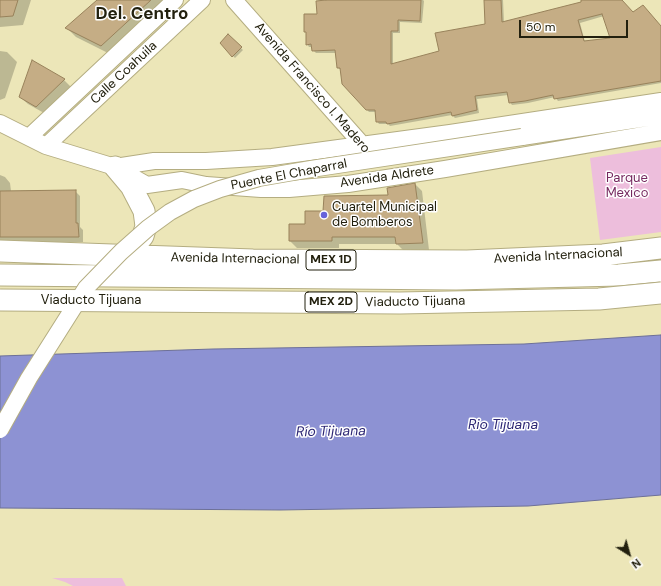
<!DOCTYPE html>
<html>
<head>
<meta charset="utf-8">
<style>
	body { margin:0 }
	#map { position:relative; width:661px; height:586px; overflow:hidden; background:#ece6b8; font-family:"DM Sans",sans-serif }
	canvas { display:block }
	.north { position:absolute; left:609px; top:534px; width:40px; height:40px; -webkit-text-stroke:3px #fff; paint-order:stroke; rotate:143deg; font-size:11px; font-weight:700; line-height:16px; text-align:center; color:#22200e }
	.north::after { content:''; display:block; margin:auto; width:14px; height:18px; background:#22200e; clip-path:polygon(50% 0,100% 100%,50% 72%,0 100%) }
	.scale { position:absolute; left:519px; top:20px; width:109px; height:18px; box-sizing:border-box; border:2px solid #22200e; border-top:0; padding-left:5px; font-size:12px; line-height:14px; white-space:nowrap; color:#22200e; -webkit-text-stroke:3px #fff; paint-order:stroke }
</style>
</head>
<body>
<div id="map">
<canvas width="661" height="586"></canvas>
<div class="north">N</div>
<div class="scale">50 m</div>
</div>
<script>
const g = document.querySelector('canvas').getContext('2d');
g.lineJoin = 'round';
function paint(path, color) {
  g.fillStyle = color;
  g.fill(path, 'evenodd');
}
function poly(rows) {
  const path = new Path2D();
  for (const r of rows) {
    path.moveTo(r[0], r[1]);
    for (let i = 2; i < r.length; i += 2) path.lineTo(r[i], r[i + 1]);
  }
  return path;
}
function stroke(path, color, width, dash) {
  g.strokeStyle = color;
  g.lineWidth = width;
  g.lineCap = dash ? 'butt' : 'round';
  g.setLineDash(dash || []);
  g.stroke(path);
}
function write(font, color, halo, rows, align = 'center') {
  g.font = font + ' "DM Sans",sans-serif';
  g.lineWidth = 3;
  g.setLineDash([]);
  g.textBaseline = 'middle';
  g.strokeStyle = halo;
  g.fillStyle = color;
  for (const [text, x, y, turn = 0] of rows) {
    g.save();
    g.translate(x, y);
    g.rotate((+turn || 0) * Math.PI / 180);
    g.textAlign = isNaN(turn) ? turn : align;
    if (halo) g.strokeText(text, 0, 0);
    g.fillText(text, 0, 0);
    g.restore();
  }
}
paint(poly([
	[661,147,661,232,600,240,590,158],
	[52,578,122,578,126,586,73,586,65,582]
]), '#edbedc');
const water = poly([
	[661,335,661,495,528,506,280,510,0,508,0,356,213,349,524,344,661,335]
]);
paint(water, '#8d92d3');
stroke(water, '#6d7098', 1);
paint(poly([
	[0,0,31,0,23,25,0,27],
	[98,0,171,0,112,55,76,37,67,28],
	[327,0,423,0,424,1,422,23,400,22,400,33,393,33,393,65,441,52,486,25,485,0,503,0,504,23,582,3,582,0,621,0,634,14,661,26,661,83,558,101,555,97,528,103,512,105,510,102,508,95,477,99,479,113,455,118,452,115,390,126,388,124,379,124,377,121,376,112,369,112,343,84,342,70,338,68,336,53,316,53,313,50,312,47,309,47,307,44,307,33,305,31,318,15],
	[604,16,612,39,585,42,580,23],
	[228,35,243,50,235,58,233,56],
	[0,51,7,52,17,62,5,98,0,100],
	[64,80,71,87,44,113,28,104,20,97],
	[0,175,5,177,10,183,11,191,75,191,80,196,80,227,83,230,83,242,0,242],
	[415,184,422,191,429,250,404,251,397,244,339,244,339,248,297,248,290,241,306,225,324,212,389,196]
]), '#0003');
const building = poly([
	[0,0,18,0,13,16,0,17,0,0],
	[97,0,151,0,101,46,65,28,97,0],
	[326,0,421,0,420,21,398,20,398,31,391,31,391,64,439,51,435,33,485,24,484,0,501,0,502,22,581,2,581,0,622,0,633,12,643,5,661,26,661,81,554,99,553,95,525,101,509,103,507,92,475,96,477,110,452,116,451,112,387,124,386,122,376,122,375,110,366,110,342,84,340,68,337,68,335,50,312,51,311,44,306,45,306,32,304,32,304,14,317,14,316,1,326,0],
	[602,14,610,38,584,41,578,20,602,14],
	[228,34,242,47,232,57,220,43,228,34],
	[32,60,65,79,36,107,19,97,32,60],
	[415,183,423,243,396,244,395,237,332,237,332,241,289,241,289,224,305,224,305,211,323,211,324,196,388,195,387,188,415,183],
	[76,190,76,223,78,223,79,237,0,237,0,191,76,190]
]);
paint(building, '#c5ad85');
stroke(building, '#98825b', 1);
const secondary = poly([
	[234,0,368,151],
	[0,123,46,146,115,167,147,185,182,180,206,185,261,189,289,189,348,184,445,169,661,132],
	[29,137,175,0],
	[522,137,661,116],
	[46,146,202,0],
	[115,167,154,161,206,161,272,157,450,133,661,101]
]);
const highway = poly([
	[115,167,131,186,144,211,146,226,143,236,135,246],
	[0,251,253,260,467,261,603,255,661,248],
	[0,275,456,279,619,275,661,271]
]);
stroke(secondary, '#b4ad81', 18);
stroke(highway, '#b4ad81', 23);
stroke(secondary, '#fff', 16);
stroke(highway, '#fff', 21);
const secondaryBridge = poly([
	[0,430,29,378,86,288,121,252,148,228,170,212,194,199,220,189,259,178,311,169,522,137]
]);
const highwayBridge = poly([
	[0,300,400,303,599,299,661,293]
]);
stroke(secondaryBridge, '#b4ad81', 18, []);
stroke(highwayBridge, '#b4ad81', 23, []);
stroke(secondaryBridge, '#fff', 16);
stroke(highwayBridge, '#fff', 21);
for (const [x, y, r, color] of [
	[324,215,4,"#6662db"]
]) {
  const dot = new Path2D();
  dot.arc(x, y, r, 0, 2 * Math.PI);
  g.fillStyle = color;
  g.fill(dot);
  stroke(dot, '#fff', 1.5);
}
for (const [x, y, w] of [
	[331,260,50],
	[331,302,52]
]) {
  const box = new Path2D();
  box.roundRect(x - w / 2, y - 10, w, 20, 3);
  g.fillStyle = '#fff';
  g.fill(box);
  stroke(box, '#22200e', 1);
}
write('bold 12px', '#22200e', null, [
	["MEX 1D",331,260],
	["MEX 2D",331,302]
]);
write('13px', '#22200e', '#fff', [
	["Calle Coahuila",124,73,-43],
	["Avenida Francisco I. Madero",312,88,49],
	["Puente El Chaparral",289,175,-11],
	["Avenida Aldrete",387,177,-8],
	["Avenida Internacional",558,256,-3],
	["Avenida Internacional",235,259,1],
	["Viaducto Tijuana",91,301],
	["Viaducto Tijuana",415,302,-1]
]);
write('13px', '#75295f', '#fff', [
	["Parque",627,179],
	["Mexico",627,194]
]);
write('13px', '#22200e', '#fff', [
	["Cuartel Municipal",332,208],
	["de Bomberos",332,223]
], 'left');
write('italic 14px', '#2d2774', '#fff', [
	["Rio Tijuana",503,425],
	["Río Tijuana",331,432,-1]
]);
write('bold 17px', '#22200e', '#fff', [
	["Del. Centro",142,15]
]);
</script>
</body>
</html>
